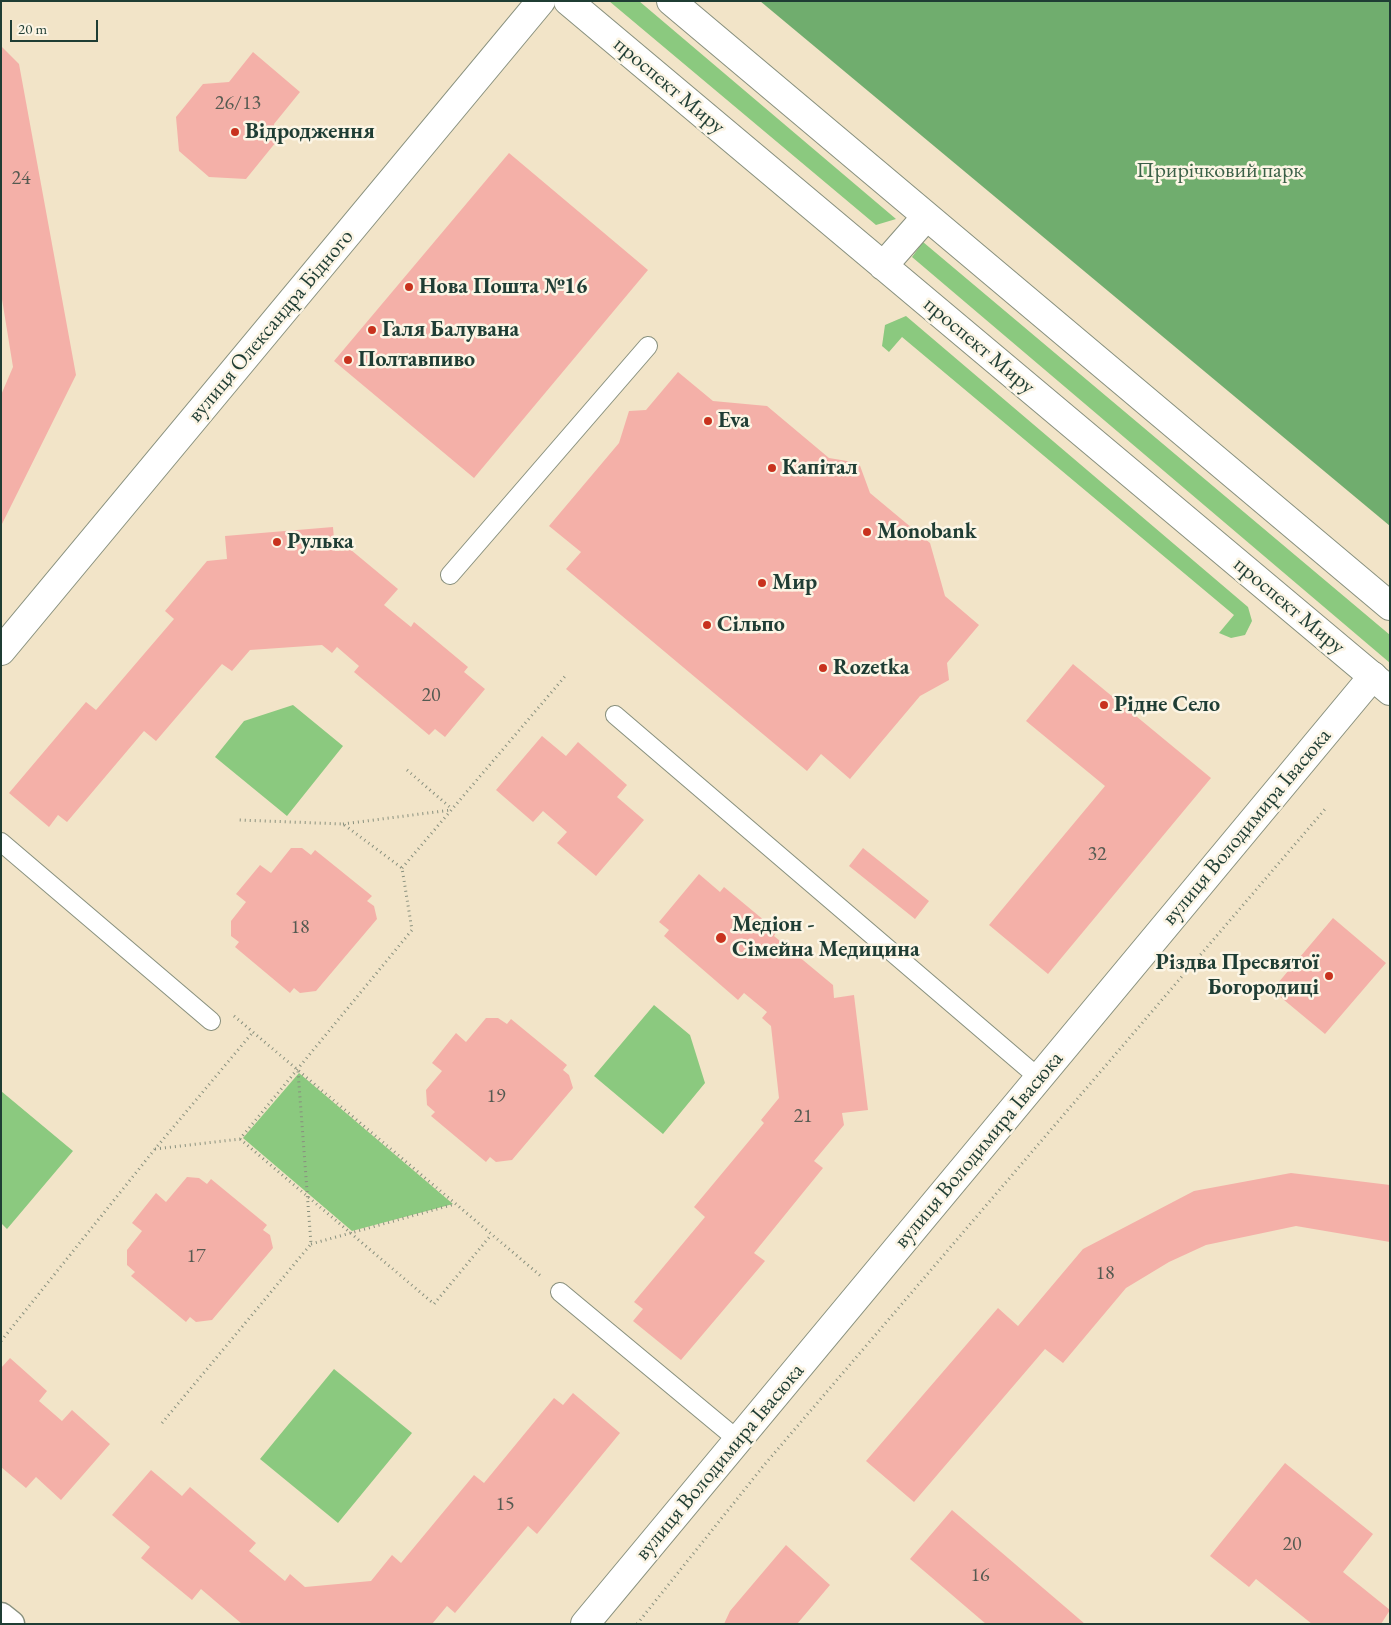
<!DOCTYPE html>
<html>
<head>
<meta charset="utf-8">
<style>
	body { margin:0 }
	#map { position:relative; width:1391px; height:1625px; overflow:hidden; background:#f2e4c8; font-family:"EB Garamond",serif }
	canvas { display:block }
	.frame { position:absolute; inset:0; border:2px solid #1f3d34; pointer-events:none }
	.scale { position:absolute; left:10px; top:20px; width:88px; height:22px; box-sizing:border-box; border:2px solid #1f3d34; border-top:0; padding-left:6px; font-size:15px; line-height:18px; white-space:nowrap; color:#1f3d34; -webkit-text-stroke:4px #fcf5e5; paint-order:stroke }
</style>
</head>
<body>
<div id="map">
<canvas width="1391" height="1625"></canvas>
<div class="frame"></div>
<div class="scale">20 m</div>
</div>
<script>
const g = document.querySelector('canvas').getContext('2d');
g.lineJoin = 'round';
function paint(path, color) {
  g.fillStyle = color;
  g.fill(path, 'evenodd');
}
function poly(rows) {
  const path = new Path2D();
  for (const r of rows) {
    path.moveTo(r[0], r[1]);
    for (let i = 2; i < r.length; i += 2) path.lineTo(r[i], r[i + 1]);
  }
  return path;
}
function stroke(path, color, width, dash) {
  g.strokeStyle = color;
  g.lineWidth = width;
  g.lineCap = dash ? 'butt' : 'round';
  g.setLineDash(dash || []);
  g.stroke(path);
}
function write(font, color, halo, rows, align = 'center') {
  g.font = font + ' "EB Garamond",serif';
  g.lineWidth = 5;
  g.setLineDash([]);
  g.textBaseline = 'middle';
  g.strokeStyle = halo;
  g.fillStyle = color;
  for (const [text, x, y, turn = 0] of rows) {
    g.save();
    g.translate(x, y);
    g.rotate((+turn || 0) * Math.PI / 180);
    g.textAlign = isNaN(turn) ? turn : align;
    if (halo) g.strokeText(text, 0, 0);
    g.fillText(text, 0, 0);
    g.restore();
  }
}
paint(poly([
	[609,1,639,1,896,219,876,225],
	[923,242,1390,635,1390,663,912,257],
	[906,316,1248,607,1252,621,1245,635,1231,638,1219,633,1234,615,902,337,889,352,882,346,885,325],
	[293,705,343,746,287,816,215,757,244,721],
	[654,1005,690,1035,705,1083,663,1134,594,1076],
	[299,1073,453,1204,352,1231,243,1138],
	[1,1091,73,1151,7,1229,1,1223],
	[334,1369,412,1433,338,1523,260,1459]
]), '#8bc97f');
paint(poly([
	[760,1,1390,1,1390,526]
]), '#70ad6e');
paint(poly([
	[1,46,19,64,76,375,1,526,1,395,13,367,1,293],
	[253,52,300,92,274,124,276,142,246,179,209,177,179,151,176,117,203,84,229,82],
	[509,153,648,270,474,478,334,361],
	[678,372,713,401,767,406,829,458,859,463,870,493,930,543,945,596,979,625,947,663,949,680,920,696,850,779,821,754,807,771,566,569,581,552,549,526,619,443,629,411,646,410],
	[333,527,335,551,351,550,398,589,384,605,411,627,414,622,468,667,464,672,485,689,445,737,435,729,429,735,354,672,359,666,337,647,332,653,322,645,250,650,232,671,222,664,156,741,144,731,67,822,58,815,49,827,9,793,86,702,96,710,174,619,165,611,207,561,227,559,225,536],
	[1073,664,1211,778,1048,974,989,925,1105,786,1026,721],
	[542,736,566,756,578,742,627,785,617,797,644,820,596,876,557,843,567,832,543,811,533,822,496,790],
	[291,848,302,848,311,855,315,850,372,896,367,901,374,906,377,919,316,991,300,993,294,988,290,993,235,947,239,942,231,936,231,921,246,902,236,894,260,865,271,873],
	[863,848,929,901,915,919,849,866],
	[699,874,720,892,724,887,777,931,774,936,833,985,834,998,854,995,868,1110,842,1113,844,1125,814,1161,823,1168,754,1253,765,1261,681,1360,633,1321,643,1309,634,1302,705,1217,694,1207,764,1123,761,1120,779,1098,771,1026,762,1018,767,1012,744,993,738,1000,664,936,669,930,659,922],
	[1333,918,1386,963,1325,1034,1272,990],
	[486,1018,498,1018,507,1024,511,1019,567,1065,563,1070,569,1075,573,1088,512,1160,496,1162,490,1157,486,1162,431,1116,435,1112,427,1105,426,1090,442,1071,432,1063,456,1033,466,1042],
	[1291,1173,1390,1185,1390,1242,1296,1226,1206,1245,1169,1262,1126,1288,1063,1363,1045,1349,914,1502,866,1461,998,1308,1018,1326,1083,1249,1194,1191],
	[187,1177,199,1178,207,1184,211,1179,267,1225,263,1230,270,1235,273,1248,212,1320,196,1322,190,1317,186,1322,131,1276,135,1272,127,1265,127,1250,142,1231,132,1223,156,1193,166,1202],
	[10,1358,47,1391,39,1401,62,1421,72,1410,110,1444,61,1500,36,1477,26,1488,1,1467,1,1368],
	[573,1393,620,1433,537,1534,528,1526,455,1613,447,1606,432,1624,242,1624,201,1589,192,1600,141,1558,150,1547,112,1515,151,1470,182,1496,190,1487,256,1543,249,1551,285,1581,290,1574,305,1587,371,1581,392,1555,401,1563,474,1475,484,1483,554,1398,563,1405],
	[1285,1463,1373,1534,1343,1572,1390,1610,1381,1624,1312,1624,1256,1579,1249,1587,1210,1556],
	[952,1510,1085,1624,986,1624,910,1559],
	[786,1545,830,1585,797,1624,724,1624,730,1611]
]), '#f4b0a8');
const service = poly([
	[450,575,648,346],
	[615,715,1039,1078],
	[1,842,211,1021],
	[560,1292,738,1440]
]);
const pedestrian = poly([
	[1,1616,11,1624]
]);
const minor = poly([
	[1,651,541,1],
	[585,1624,1373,676]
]);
const secondary = poly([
	[568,1,1390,691],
	[671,1,1390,606],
	[883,266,926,217]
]);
stroke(service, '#88907e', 20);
stroke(pedestrian, '#88907e', 29);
stroke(minor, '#88907e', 30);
stroke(secondary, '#88907e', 30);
stroke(poly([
	[407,770,452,809],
	[343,824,451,810],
	[402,868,567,674],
	[234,1016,542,1277],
	[240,1139,434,1304,491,1235],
	[155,1149,240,1139,412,930,402,868,343,824,239,820],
	[311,1244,455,1204],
	[1,1341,155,1149,253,1032],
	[162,1423,311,1244,298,1071],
	[637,1624,765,1464,1326,808]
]), '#88907e', 3, [1, 4]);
stroke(service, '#fff', 18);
stroke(pedestrian, '#fff', 26);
stroke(minor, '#fff', 28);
stroke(secondary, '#fff', 28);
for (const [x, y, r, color] of [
	[235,132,5,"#c8321e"],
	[409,287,5,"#c8321e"],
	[372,330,5,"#c8321e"],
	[348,360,5,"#c8321e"],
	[708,421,5,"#c8321e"],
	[772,468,5,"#c8321e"],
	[867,532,5,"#c8321e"],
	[277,542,5,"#c8321e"],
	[762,583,5,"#c8321e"],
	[707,625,5,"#c8321e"],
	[823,668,5,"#c8321e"],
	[1104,705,5,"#c8321e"],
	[721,938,6,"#c8321e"],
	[1329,976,5,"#c8321e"]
]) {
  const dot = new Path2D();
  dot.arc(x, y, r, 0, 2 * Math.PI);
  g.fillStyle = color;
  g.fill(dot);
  stroke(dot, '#fcf5e5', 2);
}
write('20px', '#545a51', null, [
	["26/13",238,104],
	["24",21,179],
	["20",431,696],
	["32",1097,855],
	["18",300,928],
	["19",496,1097],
	["21",803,1117],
	["17",196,1257],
	["18",1105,1274],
	["15",505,1505],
	["20",1292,1545],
	["16",980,1576]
]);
write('22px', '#1f3d34', '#fcf5e5', [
	["проспект Миру",669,86,40],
	["вулиця Олександра Бідного",271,326,-50],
	["проспект Миру",979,346,40],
	["проспект Миру",1289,606,40],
	["вулиця Володимира Івасюка",1247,827,-50],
	["вулиця Володимира Івасюка",979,1150,-50],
	["вулиця Володимира Івасюка",720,1462,-50]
]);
write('bold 22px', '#1f3d34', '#fcf5e5', [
	["Відродження",245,132],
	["Нова Пошта №16",419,287],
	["Галя Балувана",382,330],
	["Полтавпиво",358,360],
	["Eva",718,421],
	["Капітал",782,468],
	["Monobank",877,532],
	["Рулька",287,542],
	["Мир",772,583],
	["Сільпо",717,625],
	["Rozetka",833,668],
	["Рідне Село",1114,705],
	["Медіон -",732,925],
	["Сімейна Медицина",732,950],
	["Різдва Пресвятої",1319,963,"right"],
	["Богородиці",1319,988,"right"]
], 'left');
write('22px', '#3a6047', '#fcf5e5', [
	["Прирічковий парк",1220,171]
]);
</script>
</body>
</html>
